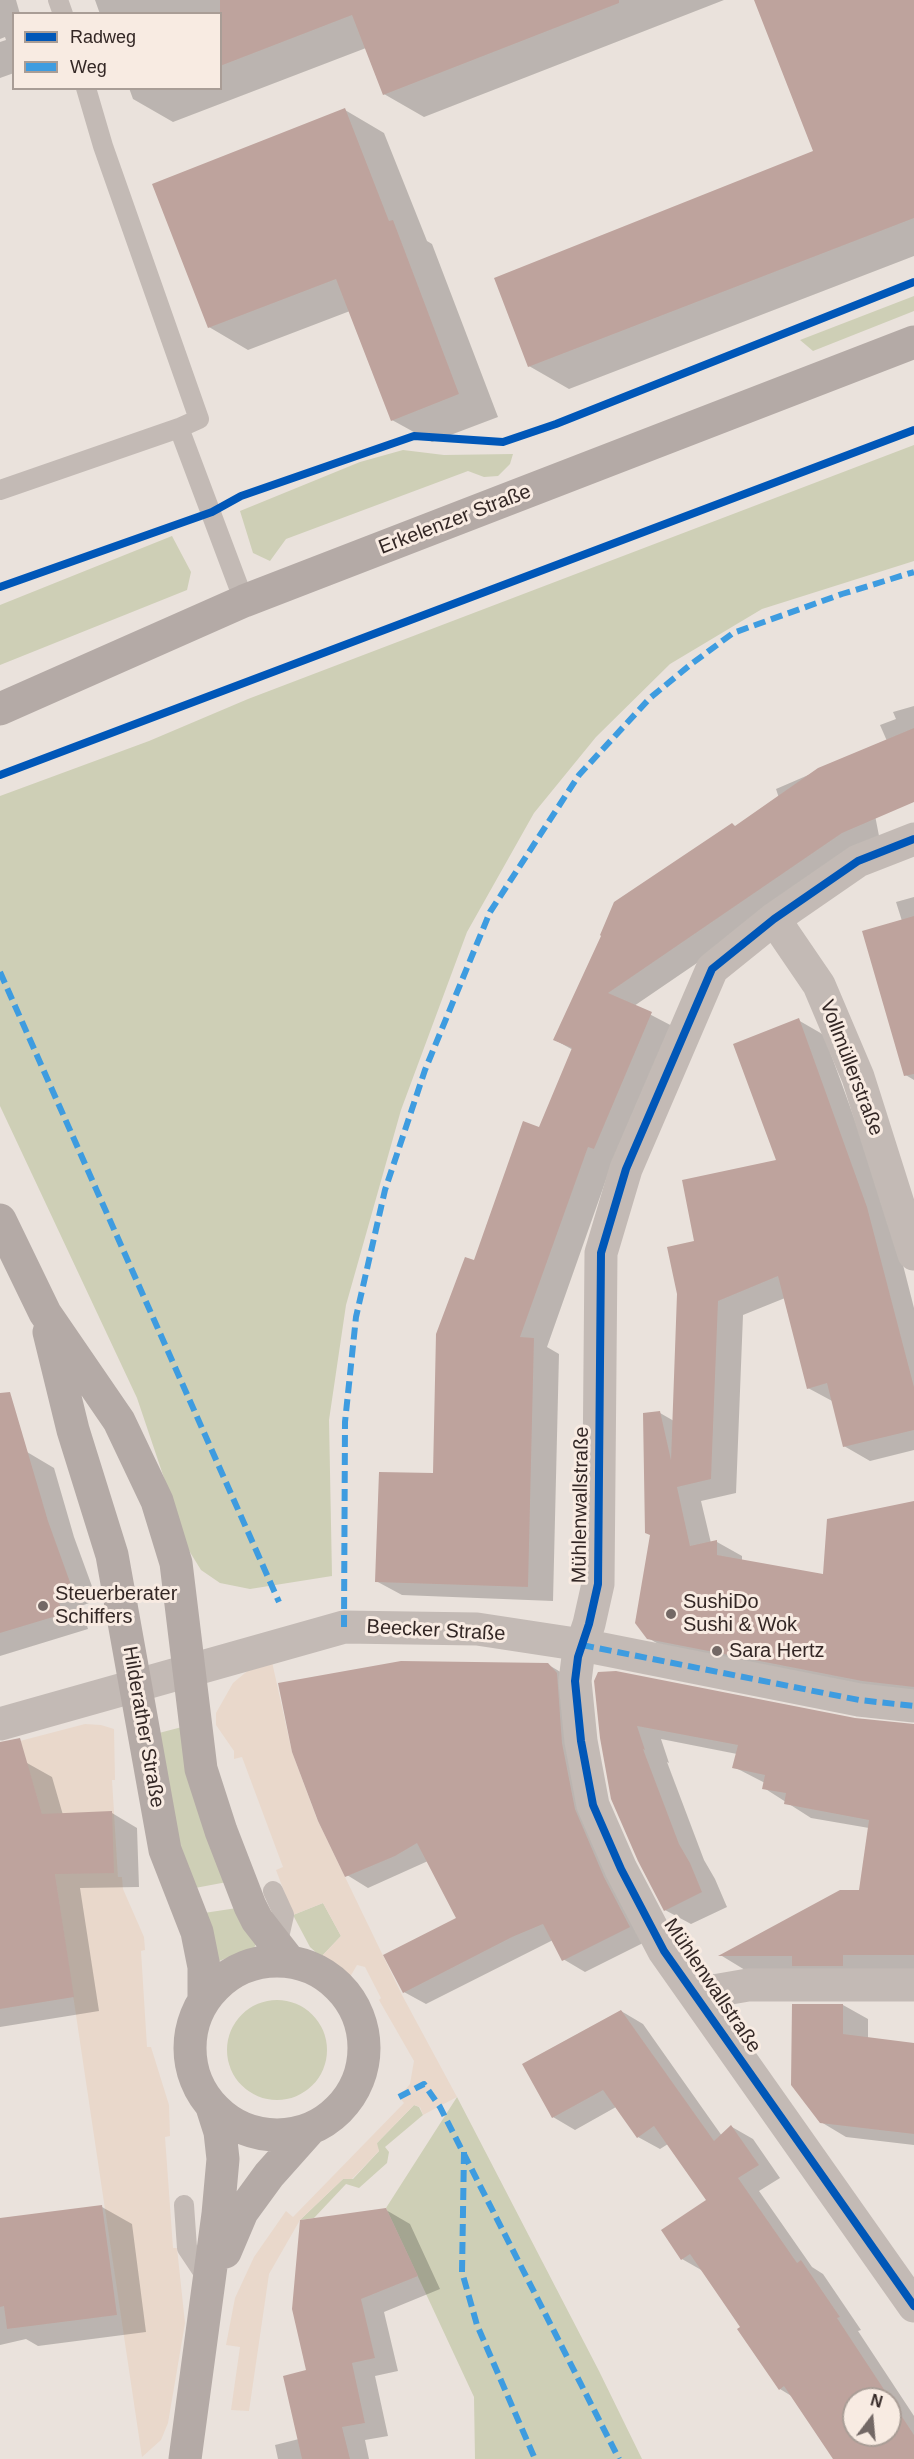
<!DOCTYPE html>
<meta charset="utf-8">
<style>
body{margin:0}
#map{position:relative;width:914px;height:2459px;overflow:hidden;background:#eae2dc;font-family:Helvetica,sans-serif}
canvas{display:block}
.legend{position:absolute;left:12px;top:12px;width:210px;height:78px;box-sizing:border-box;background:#f8ebe2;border:2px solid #a99d96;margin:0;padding:8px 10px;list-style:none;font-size:18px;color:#332725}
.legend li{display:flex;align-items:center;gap:12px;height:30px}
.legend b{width:30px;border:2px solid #a99d96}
.north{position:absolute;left:842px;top:2387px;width:60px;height:60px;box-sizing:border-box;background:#f8ebe2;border:2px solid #a99d96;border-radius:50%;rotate:16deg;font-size:16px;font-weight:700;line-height:24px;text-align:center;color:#332725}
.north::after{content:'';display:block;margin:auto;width:21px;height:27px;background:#736865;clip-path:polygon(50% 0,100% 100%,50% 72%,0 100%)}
</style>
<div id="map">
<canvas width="914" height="2459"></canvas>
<ul class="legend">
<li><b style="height:8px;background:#0057b8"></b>Radweg</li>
<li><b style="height:8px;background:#3e9ce0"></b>Weg</li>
</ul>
<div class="north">N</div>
</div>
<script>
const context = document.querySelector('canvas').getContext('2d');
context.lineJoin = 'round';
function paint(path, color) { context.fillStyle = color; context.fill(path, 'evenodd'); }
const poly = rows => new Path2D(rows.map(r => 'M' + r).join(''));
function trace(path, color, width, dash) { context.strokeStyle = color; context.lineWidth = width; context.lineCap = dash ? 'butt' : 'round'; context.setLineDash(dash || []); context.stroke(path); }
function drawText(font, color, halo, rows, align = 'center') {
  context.font = font + ' Helvetica,sans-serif'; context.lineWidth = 6; context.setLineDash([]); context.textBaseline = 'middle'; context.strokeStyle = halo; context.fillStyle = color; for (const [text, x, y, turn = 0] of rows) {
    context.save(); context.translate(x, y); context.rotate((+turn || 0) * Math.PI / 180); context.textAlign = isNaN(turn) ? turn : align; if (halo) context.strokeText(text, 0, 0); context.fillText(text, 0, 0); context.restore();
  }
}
const green = poly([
 [914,296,914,311,813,351,800,340],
 [914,445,914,561,762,609,670,664,596,737,534,813,467,932,401,1110,346,1305,329,1420,332,1576,250,1589,220,1583,201,1570,188,1549,137,1398,0,1106,0,796,149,741,248,699],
 [403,450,444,455,513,454,510,464,498,476,484,477,468,471,286,539,270,561,253,553,240,511,360,462],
 [172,536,191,572,187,590,0,665,0,605],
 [182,1727,227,1882,195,1888,177,1840,159,1733],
 [323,1903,341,1936,321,1957,310,1947,293,1915],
 [237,1908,256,1944,254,1948,219,1961,204,1913],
 '227 2050a50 50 0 1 1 100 0a50 50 0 1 1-100 0Z',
 [457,2097,599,2371,642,2459,475,2459,474,2397,386,2208],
 [414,2105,419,2107,423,2115,385,2147,389,2152,387,2163,359,2188,346,2184,314,2218,300,2220,344,2178,353,2179,379,2151,376,2144]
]);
const plaza = poly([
 [272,1662,292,1752,317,1819,402,1995,457,2097,423,2115,420,2107,414,2105,377,2143,379,2151,352,2179,343,2179,300,2220,269,2274,249,2411,231,2410,240,2347,226,2345,235,2298,254,2257,286,2211,293,2217,404,2103,399,2097,410,2084,414,2061,379,2000,381,1998,365,1967,357,1965,350,1977,321,1957,341,1936,323,1903,293,1915,276,1870,283,1867,242,1757,234,1759,234,1751,216,1725,216,1713,233,1683,251,1668],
 [85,1724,101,1725,114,1729,115,1780,112,1780,118,1877,122,1877,123,1889,144,1937,145,1950,141,1951,147,2047,151,2047,169,2105,170,2136,165,2137,173,2248,177,2248,185,2323,168,2423,161,2440,142,2457,50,1841,20,1741]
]);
const shadow = poly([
 [0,0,16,0,20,14,14,14,14,73,0,78,0,42,6,40,5,37,0,39],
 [95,0,724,0,424,117,384,94,366,48,173,122,133,99,129,88,220,88,220,14,100,14],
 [756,0,914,0,914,256,569,389,529,366,815,152],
 [345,110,384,133,427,241,432,244,498,417,432,442,392,420,350,311,248,350,209,327],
 [914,706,914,796,873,805,880,841,867,847,634,1006,676,1028,613,1160,547,1347,559,1354,553,1601,402,1595,376,1581,434,1475,474,1262,539,1129,573,1050,555,1040,737,827,779,798,776,789,887,741,880,725,896,719,893,712],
 [914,897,914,1080,904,1074,902,921,896,902],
 [798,1020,824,1035,892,1222,914,1308,914,1450,870,1461,844,1446,834,1402,808,1388,785,1298,743,1315,736,1493,701,1501,711,1543,717,1542,742,1556,742,1561,824,1576,914,1503,914,1698,674,1653,648,1638,651,1534,660,1413,674,1421,696,1242,778,1161],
 [27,1452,54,1468,74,1537,97,1600,81,1606,88,1629,0,1656,0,1461],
 [547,1664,569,1677,583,1756,651,1939,585,1972,563,1959,553,1940,426,2004,404,1992,458,1918,428,1861,368,1888,347,1875],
 [595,1682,855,1720,914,1726,914,1969,745,1970,722,1956,840,1891,860,1891,869,1828,811,1818,764,1788,765,1783,734,1767,737,1754,661,1739,669,1763,667,1762,704,1860,715,1879,727,1907,691,1924,665,1910],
 [27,1763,52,1777,63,1815,112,1813,137,1828,139,1887,80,1888,99,2011,0,2027,0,1770],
 [843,2005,868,2019,868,2039,914,2045,914,2145,846,2137,821,2122],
 [621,2011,643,2024,722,2136,732,2127,753,2139,780,2178,759,2191,812,2267,823,2274,861,2330,858,2331,914,2416,914,2459,835,2459,793,2397,780,2389,742,2327,703,2271,682,2259,708,2200,668,2144,660,2149,638,2137,616,2107,575,2130,553,2117],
 [854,2399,890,2399,890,2435,854,2435],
 [102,2207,132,2224,146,2332,38,2346,26,2339,0,2345,0,2219],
 [386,2210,410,2224,440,2289,384,2312,398,2371,375,2376,388,2436,365,2440,369,2459,278,2459,275,2445,299,2439,308,2371]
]);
const building = poly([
 [220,0,619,0,619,3,383,95,352,15,220,66],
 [754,0,914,0,914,218,528,367,494,278,813,151],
 [345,108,389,221,393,220,459,394,391,421,336,279,208,328,152,184],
 [914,728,914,802,842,833,608,993,652,1012,594,1149,588,1147,520,1337,534,1338,528,1587,375,1582,379,1472,433,1473,436,1334,465,1257,474,1260,523,1121,539,1127,572,1048,553,1040,601,936,600,935,614,902,732,823,735,826,818,768],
 [914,916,914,1074,904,1076,862,931],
 [799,1018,867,1207,914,1387,914,1430,843,1447,827,1383,807,1389,778,1276,718,1301,711,1479,677,1487,690,1546,717,1540,717,1555,823,1574,827,1519,914,1501,914,1687,862,1681,647,1639,635,1623,650,1535,645,1533,643,1413,660,1411,671,1460,677,1294,667,1247,694,1241,682,1180,776,1160,733,1044],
 [10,1392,48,1521,71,1585,55,1591,63,1614,0,1633,0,1393],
 [401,1661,548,1663,557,1673,562,1743,575,1809,604,1877,630,1927,562,1961,543,1924,512,1937,403,1993,383,1955,456,1918,417,1843,395,1856,345,1877,318,1821,292,1752,278,1683],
 [616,1671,855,1718,914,1724,914,1955,843,1955,843,1966,792,1966,792,1956,718,1956,840,1890,859,1890,869,1820,784,1804,786,1793,762,1789,765,1775,732,1768,738,1745,637,1726,645,1750,643,1749,679,1844,690,1863,702,1892,664,1911,638,1861,611,1799,600,1738,594,1681,598,1672],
 [20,1738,42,1814,112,1811,114,1873,55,1874,74,1997,0,2009,0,1742],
 [792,2004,843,2004,843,2034,914,2043,914,2134,820,2123,791,2085],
 [621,2010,714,2141,731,2125,759,2165,738,2178,797,2263,801,2260,840,2317,837,2318,914,2435,914,2459,833,2459,784,2386,779,2390,737,2329,740,2327,690,2254,681,2260,661,2230,706,2200,654,2126,637,2138,603,2090,552,2118,522,2064],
 [854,2399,890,2399,890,2435,854,2435],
 [102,2205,117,2315,7,2329,4,2306,0,2307,0,2218],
 [386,2208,418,2276,361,2299,375,2358,352,2363,365,2423,342,2427,350,2459,302,2459,283,2376,306,2370,292,2309,300,2220]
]);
const lane = poly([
 [58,0,63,14],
 [86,88,103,146,199,419,179,428,244,601],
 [0,490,179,428],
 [273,1891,284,1915,277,1946],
 [184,2205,187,2248,209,2281]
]);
const street = poly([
 [914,839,858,861,774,919,712,969,626,1169,601,1253,598,1584,589,1624,578,1657,575,1681,581,1741,593,1805,621,1869,664,1951,914,2306],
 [774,919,819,985,858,1077,914,1254],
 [0,1724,344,1627,477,1629,582,1645,859,1700,914,1706],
 [696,1994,748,1985,914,1985]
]);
const secondary = poly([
 [0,709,244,601,914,342],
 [0,1220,45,1313,119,1421,157,1501,176,1563,201,1769,221,1831,250,1906,257,1920,289,1961],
 [49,1332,73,1430,112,1555,165,1850,197,1932,204,1967,204,2000],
 '190 2048a87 87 0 1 1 174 0a87 87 0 1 1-174 0Z',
 [225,2252,242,2212,269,2175,310,2129],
 [185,2459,218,2214,223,2159,220,2132,212,2107]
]);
const quiet = poly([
 [0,972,279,1602],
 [344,1627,345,1422,356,1317,385,1190,425,1070,490,912,579,775,650,698,690,665,733,633,842,594,914,572],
 [582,1645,859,1700,914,1706],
 [399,2097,424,2084,440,2107,619,2459],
 [464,2152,462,2272,477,2325,535,2459]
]);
const cycleway = poly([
 [0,587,212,512,241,496,414,436,503,442,556,424,914,282],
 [0,775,914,430],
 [914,839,858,861,774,919,712,969,626,1169,601,1253,598,1584,589,1624,578,1657,575,1681,581,1741,593,1805,621,1869,664,1951,914,2306]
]);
const markers = [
 [43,1606,6,"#736865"],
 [671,1614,6,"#736865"],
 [717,1651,6,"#736865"]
];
const streetNames = [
 ["Erkelenzer Straße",455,520,-21],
 ["Vollmüllerstraße",851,1068,69],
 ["Mühlenwallstraße",581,1505,-89],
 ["Beecker Straße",436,1631,3],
 ["Hilderather Straße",143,1727,80],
 ["Mühlenwallstraße",712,1986,56]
];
const poiNames = [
 ["Steuerberater",55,1594],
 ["Schiffers",55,1617],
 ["SushiDo",683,1602],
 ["Sushi & Wok",683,1625],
 ["Sara Hertz",729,1651]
];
paint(green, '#cecfb6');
paint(plaza, '#e9d8cb');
paint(shadow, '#0003');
paint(building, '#bea39d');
trace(lane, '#c3bab5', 20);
trace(street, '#c3bab5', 33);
trace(secondary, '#b4aaa6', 33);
trace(quiet, '#3e9ce0', 6, [12, 6]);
trace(cycleway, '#0057b8', 8);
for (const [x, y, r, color] of markers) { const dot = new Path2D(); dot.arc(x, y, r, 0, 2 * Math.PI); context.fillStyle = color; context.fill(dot); trace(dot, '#f8ebe2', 2); }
drawText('20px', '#332725', '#f8ebe2', streetNames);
drawText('20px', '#332725', '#f8ebe2', poiNames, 'left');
</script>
